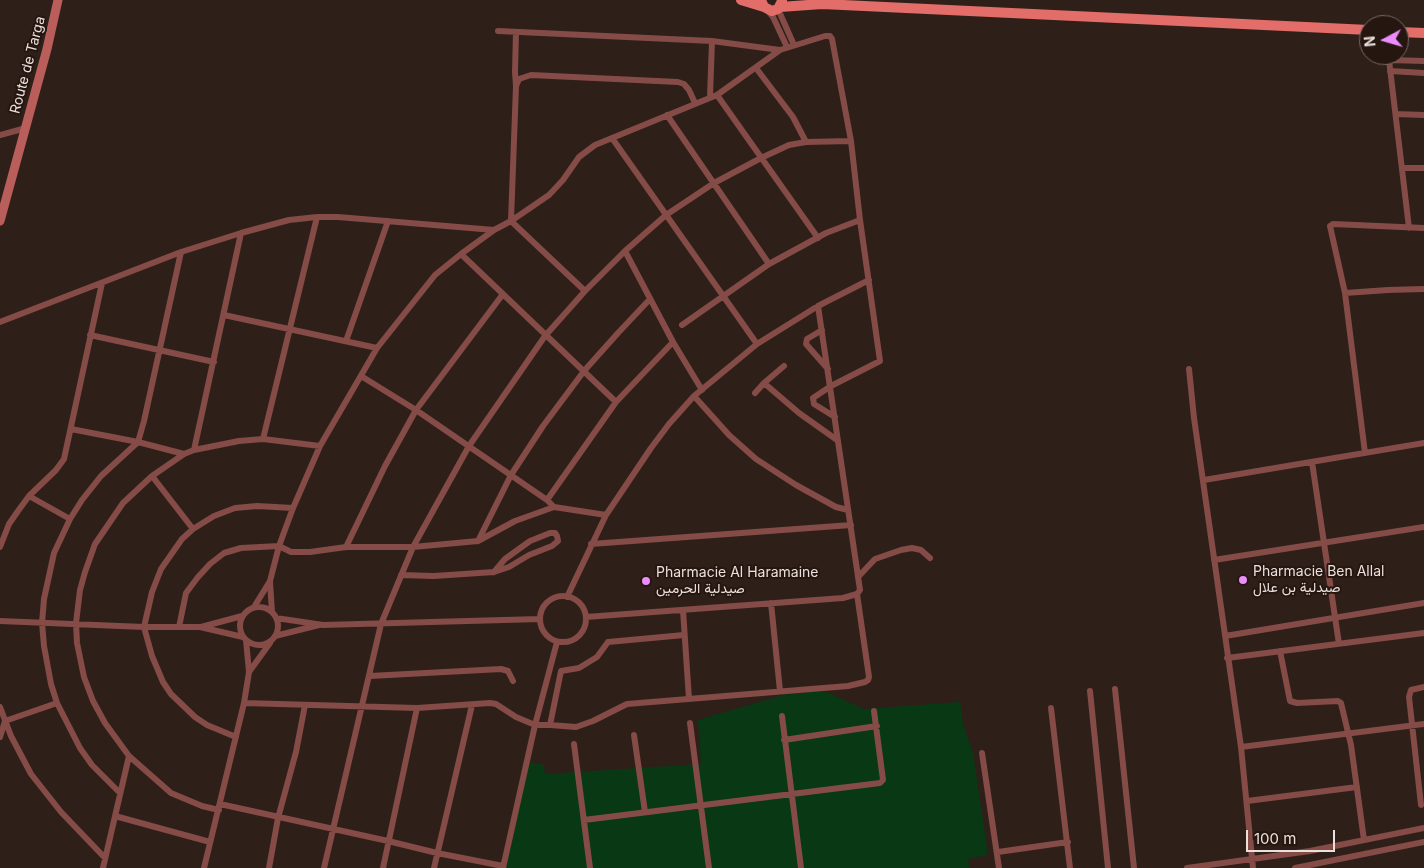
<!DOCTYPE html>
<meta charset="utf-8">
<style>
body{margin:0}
#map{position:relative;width:1424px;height:868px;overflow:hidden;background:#2f1f19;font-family:Inter,sans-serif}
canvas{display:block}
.north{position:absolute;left:1359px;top:15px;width:50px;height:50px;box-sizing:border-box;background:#251610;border:1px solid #746762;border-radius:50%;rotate:264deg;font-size:14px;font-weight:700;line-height:20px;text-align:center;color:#ebe0dc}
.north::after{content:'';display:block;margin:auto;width:18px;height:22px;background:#eb8dfc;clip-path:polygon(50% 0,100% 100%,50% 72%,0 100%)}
.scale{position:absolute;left:1246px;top:830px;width:89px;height:22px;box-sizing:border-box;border:2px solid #ebe0dc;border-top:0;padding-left:6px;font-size:15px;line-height:18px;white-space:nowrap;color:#ebe0dc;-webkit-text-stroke:4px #251610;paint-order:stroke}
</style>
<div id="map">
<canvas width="1424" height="868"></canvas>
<div class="north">N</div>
<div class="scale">100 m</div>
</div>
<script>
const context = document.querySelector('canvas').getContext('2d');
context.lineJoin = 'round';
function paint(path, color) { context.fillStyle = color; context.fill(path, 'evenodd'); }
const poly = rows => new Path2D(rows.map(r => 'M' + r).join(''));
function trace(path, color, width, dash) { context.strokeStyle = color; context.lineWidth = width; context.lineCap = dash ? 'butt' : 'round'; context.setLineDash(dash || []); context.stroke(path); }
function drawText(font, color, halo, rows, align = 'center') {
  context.font = font + ' Inter,Vazirmatn,sans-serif'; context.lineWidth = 4; context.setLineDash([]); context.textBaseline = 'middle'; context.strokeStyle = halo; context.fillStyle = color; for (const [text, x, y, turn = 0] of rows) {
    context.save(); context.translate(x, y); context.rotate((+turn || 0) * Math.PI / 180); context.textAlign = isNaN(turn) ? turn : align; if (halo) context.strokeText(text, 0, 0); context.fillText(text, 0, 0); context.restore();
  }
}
const green = poly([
 [808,690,826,692,864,709,960,702,963,724,973,753,988,855,968,859,969,868,505,868,529,762,544,765,545,774,701,764,698,720,780,696]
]);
const street = poly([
 [778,9,794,45],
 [768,11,773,17,787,47],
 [498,31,712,41,780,50],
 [756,68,793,117,806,142],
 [1390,71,1424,73],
 [516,86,515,72,516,32],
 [717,95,818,238],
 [710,97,712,41],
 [1396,114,1424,115],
 [667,115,769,264],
 [0,135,26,128],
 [612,138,757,344],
 [1402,168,1424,168],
 [1409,228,1389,60,1424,61],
 [625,251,673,342,702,390],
 [461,254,616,402],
 [585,291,511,221,516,86,519,79,531,75,678,82,684,84,689,90,695,103],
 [1345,293,1388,290,1424,289],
 [224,315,377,348],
 [0,322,181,252,241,233,289,220,317,217,338,217,494,230],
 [682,325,769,264,826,233,860,220],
 [822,330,807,339,806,344,828,369],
 [90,335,214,362],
 [346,341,388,221],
 [1189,369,1194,418,1241,747,1253,868],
 [361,376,416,410,547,500,554,507],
 [764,383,799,413,837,440],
 [755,393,764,383,784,366],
 [694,396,729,435,756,459,796,485,836,507,848,510],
 [71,429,138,442,184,454],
 [263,439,317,217],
 [194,450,241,233],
 [1365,453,1345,293,1330,226,1333,224,1424,228],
 [1312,462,1339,644],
 [152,476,193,529],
 [1204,480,1424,443],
 [29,496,70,519],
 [547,500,616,402,673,342],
 [478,541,511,475,543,426,584,371,618,333,650,299],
 [591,544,851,525],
 [0,547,9,524,18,511,29,496,56,470,64,459,102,283],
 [346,547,385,466,416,410,503,294],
 [1214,560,1424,527],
 [401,575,434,576,494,572,509,567,529,555,552,546,558,541,557,536,555,533,550,533,530,541,505,559,494,572],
 [858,577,875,559,901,550,912,548,921,550,930,558],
 [270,582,272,612],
 '540 619a23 23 0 1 1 46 0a23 23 0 1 1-46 0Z',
 [567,597,606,515,651,448,669,424,694,396,757,344,818,306,869,280],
 [771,603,780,691],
 '240 626a19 19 0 1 1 38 0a19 19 0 1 1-38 0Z',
 [254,607,270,581,279,546,293,508,320,446,377,348,435,275,461,254,494,230,511,221,549,195,563,180,579,157,595,145,717,95,780,50,825,36,830,36,832,39,851,141,860,220,880,361,831,386,813,398,814,404,835,417],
 [683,610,689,699],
 [586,617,843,598,857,594,860,590,818,306],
 [276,618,323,625,540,619],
 [0,621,144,627,200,627,243,637],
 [179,627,186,593,198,577,210,564,224,553,241,548,279,546,291,552,310,552,346,547,413,547,478,541,515,521,554,507,606,515],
 [201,627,242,616],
 [684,635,608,642,597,657,579,668,561,671,550,725,576,727,593,721,627,704,848,686,865,682,868,680,869,677,857,594],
 [275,636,319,625],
 [1225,636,1424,603],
 [1280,651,1290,701,1297,703,1338,701,1341,703,1351,745,1364,840],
 [1227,658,1424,633],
 [249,672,270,643],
 [370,676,501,669,508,671,513,681],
 [1115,689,1134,868],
 [1090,691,1108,868],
 [244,703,417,708,490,703,496,704,516,717,535,725,550,725],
 [0,707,11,736,31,774,61,812,105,858],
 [1051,708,1070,868],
 [782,716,801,868],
 [690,723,709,868],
 [634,735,645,812],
 [0,737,5,721,57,703],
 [236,737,207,725,195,717,171,694,163,682,152,656,144,627,152,592,161,569,182,539,193,529,214,516,235,508,257,506,293,508],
 [784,740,877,726],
 [574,744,590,868],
 [1241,747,1424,724],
 [982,753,999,868],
 [120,793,92,765,80,748,57,703,51,684,44,646,42,623,44,599,54,553,70,519,82,500,101,476,138,442,144,421,181,252],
 [1247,801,1357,787],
 [220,804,388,841,437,853,503,866],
 [1421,805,1409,697,1411,690,1424,687],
 [219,810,202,806,171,793,129,756,105,723,93,701,84,677,77,643,76,623,80,590,85,572,95,544,123,503,152,476,184,454,194,450,239,441,263,439,320,446],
 [115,816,210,842],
 [584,820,880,783,883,780,874,711],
 [998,852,1068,842],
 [103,868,129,756],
 [204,868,244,703,249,672,246,640],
 [269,868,278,818,296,752,305,705],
 [324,868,381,624,413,547,469,446,545,336,585,291,625,251,666,215,714,183,761,158,789,145,806,142,851,141],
 [383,868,417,708],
 [434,868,472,705],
 [503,868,535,725,557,642],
 [1187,868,1310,851,1424,828],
 [1295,868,1424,842]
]);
const secondary = poly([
 [0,221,47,49,58,0]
]);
const primary = poly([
 [741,0,764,7],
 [761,0,764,7,772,11,778,9,782,1],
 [780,7,822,4,1369,30],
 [1399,32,1424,33]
]);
const markers = [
 [1243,580,5,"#eb8dfc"],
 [646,581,5,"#eb8dfc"]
];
const streetNames = [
 ["Route de Targa",28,65,-75]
];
const poiNames = [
 ["Pharmacie Ben Allal",1253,572],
 ["صيدلية بن علال",1253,588],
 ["Pharmacie Al Haramaine",656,573],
 ["صيدلية الحرمين",656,589]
];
paint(green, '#083914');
trace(street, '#844b47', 6);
trace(secondary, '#b95e5a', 9);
trace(primary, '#e36d69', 10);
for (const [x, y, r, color] of markers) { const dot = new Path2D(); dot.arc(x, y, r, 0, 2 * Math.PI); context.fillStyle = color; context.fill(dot); trace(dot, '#251610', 2); }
drawText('14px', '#ebe0dc', '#251610', streetNames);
drawText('14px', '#ebe0dc', '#251610', poiNames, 'left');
</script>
